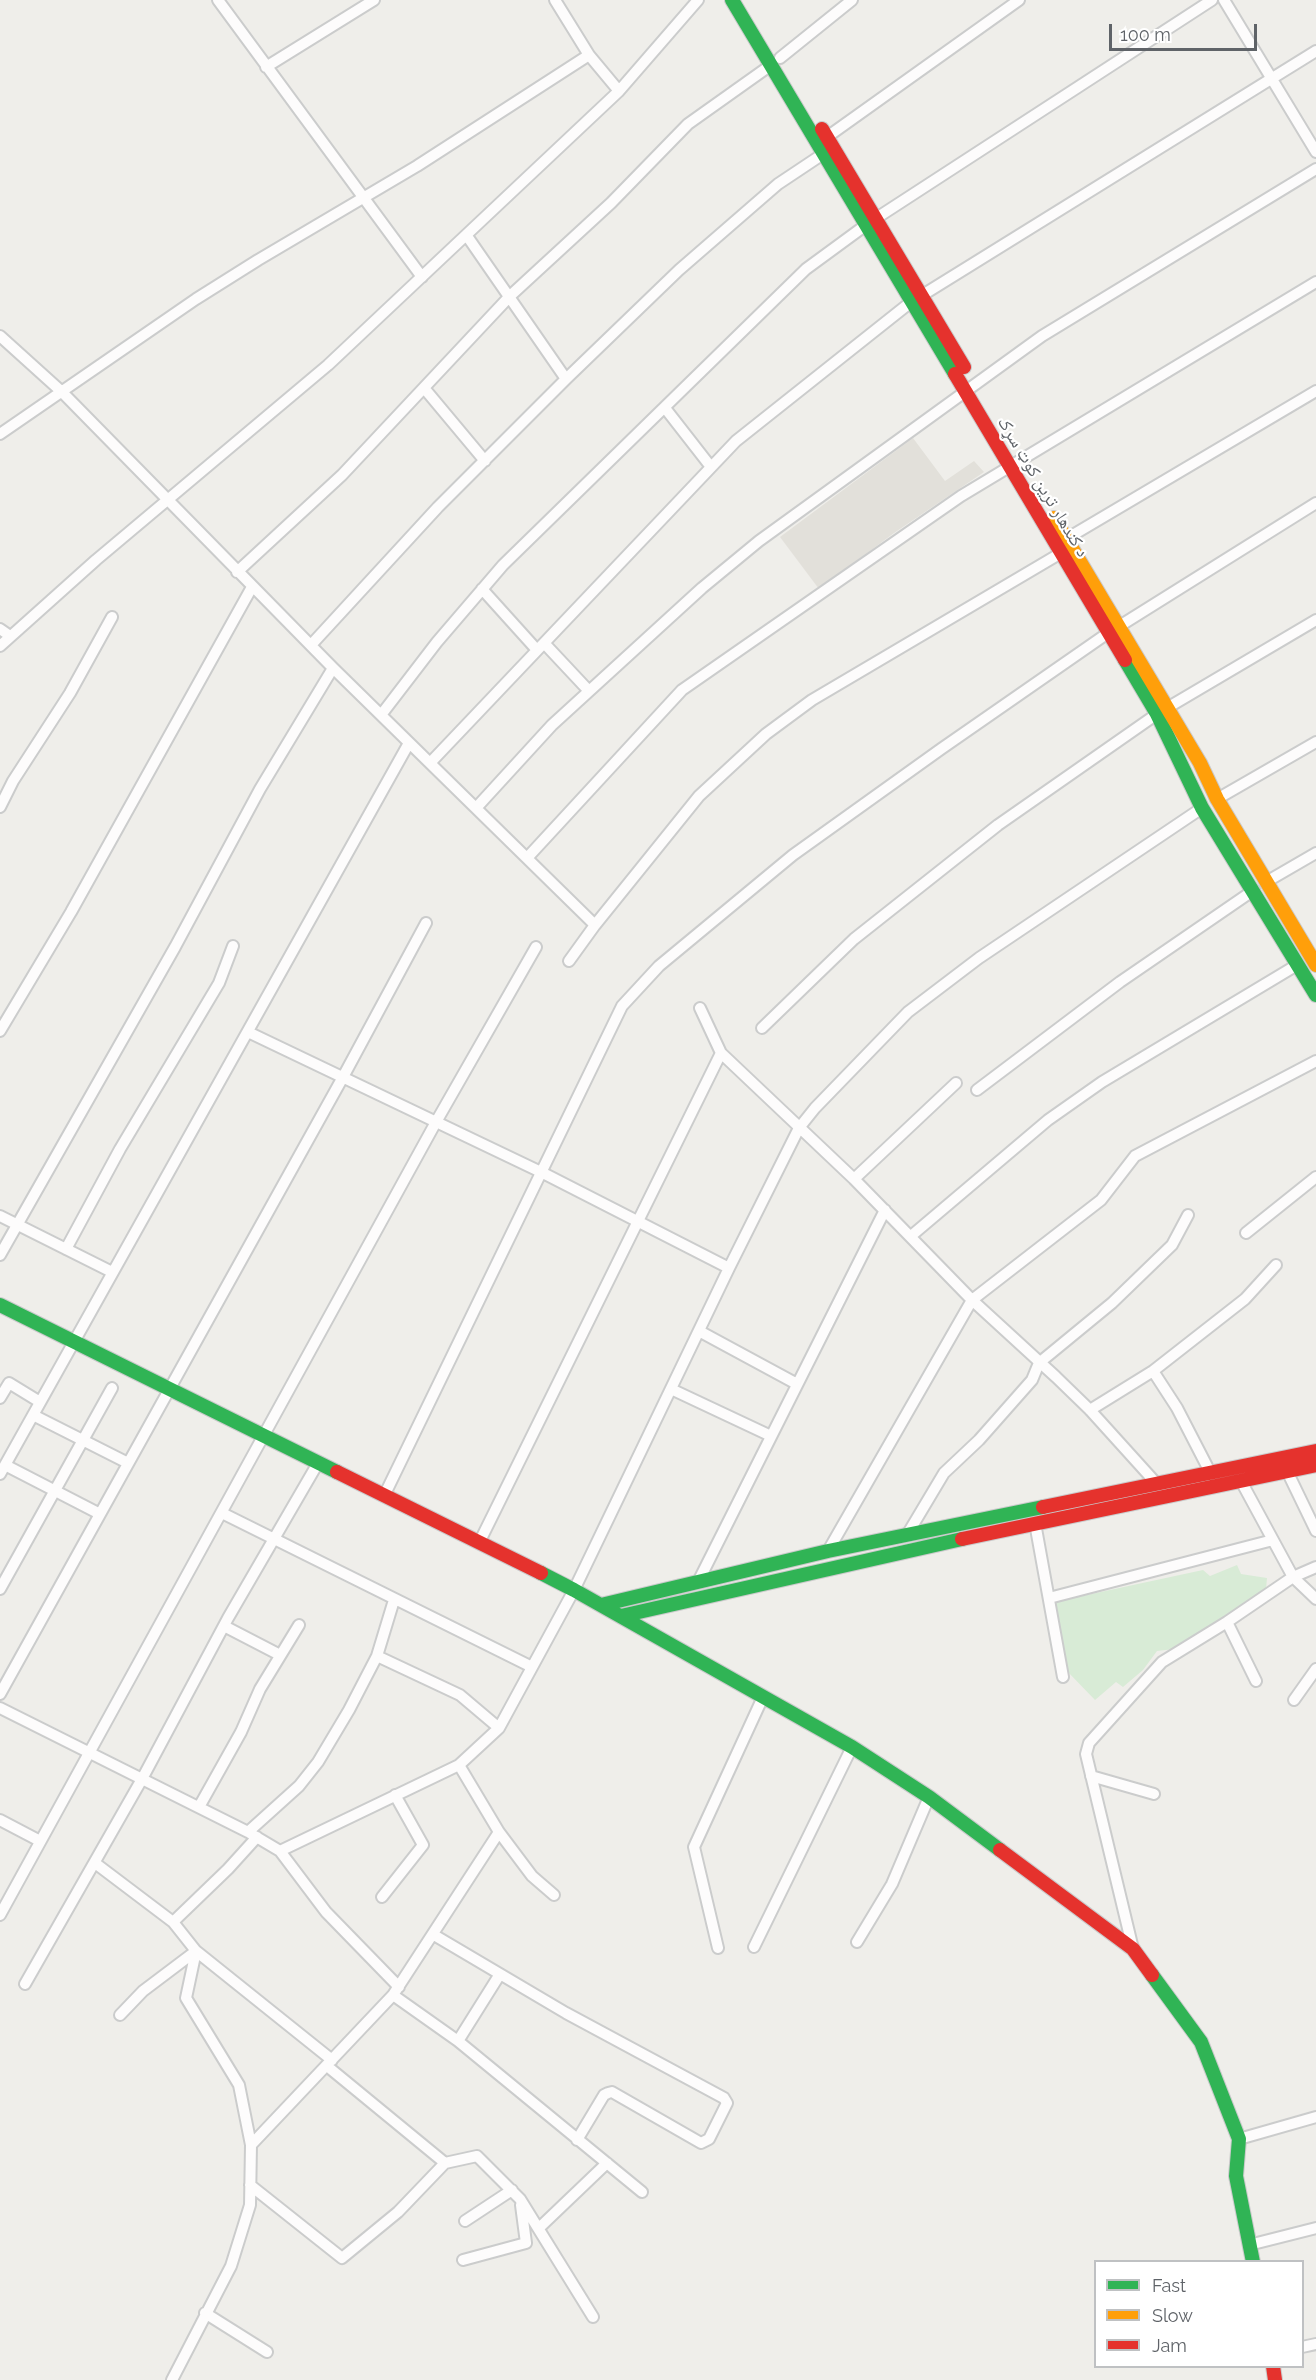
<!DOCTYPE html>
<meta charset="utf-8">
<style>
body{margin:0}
#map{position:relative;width:1316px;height:2380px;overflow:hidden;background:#efeeea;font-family:Raleway,sans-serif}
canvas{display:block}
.legend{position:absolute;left:1094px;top:2260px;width:210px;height:108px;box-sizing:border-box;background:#fff;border:2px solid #bfc1c3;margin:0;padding:8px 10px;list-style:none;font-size:18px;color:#5f6368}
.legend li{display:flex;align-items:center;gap:12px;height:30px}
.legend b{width:30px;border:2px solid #bfc1c3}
.scale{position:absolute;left:1109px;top:24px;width:148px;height:27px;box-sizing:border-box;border:3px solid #5f6368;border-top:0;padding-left:8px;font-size:18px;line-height:21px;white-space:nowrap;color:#5f6368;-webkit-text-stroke:4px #fff;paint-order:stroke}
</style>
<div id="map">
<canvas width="1316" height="2380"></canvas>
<ul class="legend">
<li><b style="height:8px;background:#30b455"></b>Fast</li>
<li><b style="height:8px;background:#ff9f0a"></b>Slow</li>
<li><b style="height:8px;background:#e5322d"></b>Jam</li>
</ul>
<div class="scale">100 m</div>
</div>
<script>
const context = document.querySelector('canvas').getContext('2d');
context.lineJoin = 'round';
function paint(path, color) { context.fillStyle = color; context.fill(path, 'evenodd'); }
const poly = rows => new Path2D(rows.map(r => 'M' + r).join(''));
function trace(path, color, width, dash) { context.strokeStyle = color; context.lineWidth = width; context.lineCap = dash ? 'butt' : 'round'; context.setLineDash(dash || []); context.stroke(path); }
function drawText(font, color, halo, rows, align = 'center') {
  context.font = font + ' Raleway,"Noto Naskh Arabic",sans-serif'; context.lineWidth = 4.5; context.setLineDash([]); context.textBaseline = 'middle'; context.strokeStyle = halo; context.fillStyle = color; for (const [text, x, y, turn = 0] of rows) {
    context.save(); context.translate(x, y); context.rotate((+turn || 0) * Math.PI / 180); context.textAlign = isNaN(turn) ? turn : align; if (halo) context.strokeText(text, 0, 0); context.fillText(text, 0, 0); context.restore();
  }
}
const education = poly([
 [913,438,945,481,974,461,984,472,894,533,819,589,780,537]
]);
const green = poly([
 [1237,1565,1241,1574,1267,1578,1266,1589,1174,1649,1157,1651,1143,1670,1123,1687,1116,1682,1095,1700,1066,1670,1054,1602,1203,1570,1210,1576]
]);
const street = poly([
 [218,0,422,277],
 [555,0,589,55,619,91],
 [1224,0,1316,152],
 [780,58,852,0],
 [266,67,374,0],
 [827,137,1019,0],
 [875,219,1212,0],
 [467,236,566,379],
 [921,296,1316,51],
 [0,336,62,392,333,668,595,925],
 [424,388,485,461],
 [665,408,711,467],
 [0,434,196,299,258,260,417,166,589,55],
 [1066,539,1316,391],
 [237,572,342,475,510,296,611,203,688,124,771,65],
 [482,589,537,650],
 [1118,627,1316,503],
 [0,629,10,636],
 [544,643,589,691],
 [311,645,438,507,566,379,679,270,778,184,823,154],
 [0,646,96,560,328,365,619,91,698,0],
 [1167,708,1316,620],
 [381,715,437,642,503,565,806,269,866,225],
 [430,763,736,441,911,302],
 [1217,799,1316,742],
 [0,807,13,781,70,693,112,617],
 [476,808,552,725,702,588,759,541,1042,336,1316,169],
 [527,858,682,690,961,496,1316,282],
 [1266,882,1316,853],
 [569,961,595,925,699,796,766,734,812,700,1061,553],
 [700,1008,721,1053,854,1179,972,1300,1056,1377,1090,1410,1156,1483],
 [762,1028,854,939,998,825,1157,714],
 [0,1031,71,912,252,587],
 [248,1032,543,1173,729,1268],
 [977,1090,1120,982,1254,890],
 [854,1179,956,1083],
 [0,1216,112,1272],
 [1246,1233,1316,1177],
 [911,1236,1048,1120,1102,1082,1297,965],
 [66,1249,120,1149,219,983,233,946],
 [0,1255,175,947,260,789,333,668],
 [699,1331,797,1384],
 [1153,1371,1177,1408,1210,1472],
 [671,1389,771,1436],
 [0,1398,9,1383,40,1402],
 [1090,1410,1153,1371,1245,1299,1276,1265],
 [33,1415,128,1463],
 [5,1465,100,1514],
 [1287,1471,1316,1531],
 [0,1474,409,743],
 [1241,1481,1293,1577,1316,1599],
 [384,1496,622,1006,659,966,793,855,941,749,1108,633],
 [222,1513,532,1667],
 [1035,1523,1063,1677],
 [907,1535,944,1473,979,1440,1032,1380,1039,1363,1112,1303,1172,1245,1188,1215],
 [479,1543,721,1053],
 [828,1551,972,1300,1101,1200,1135,1156,1316,1061],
 [698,1582,885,1210],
 [0,1589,112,1388],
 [1049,1598,1273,1540],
 [1227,1622,1256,1681],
 [224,1626,280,1655],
 [377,1656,460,1695,499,1728],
 [0,1694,343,1077,426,923],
 [1294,1700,1316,1669],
 [0,1708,248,1832,280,1851,326,1912,399,1987],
 [459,1765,499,1832,532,1876,554,1895],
 [1091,1776,1154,1794],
 [199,1807,241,1732,260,1689,299,1625],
 [0,1820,40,1841],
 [248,1832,299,1786,318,1762,349,1710,377,1656,394,1600],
 [280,1851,459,1765,499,1728,574,1590,729,1268,799,1128,815,1108,908,1012,979,958,1202,808],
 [95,1863,173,1922,196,1951,186,1998,239,2085,251,2145,250,2205,231,2266,172,2380],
 [382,1897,423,1845,395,1795],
 [0,1915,436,1122,536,947],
 [173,1922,228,1869,257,1837],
 [434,1935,566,2013,724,2098,727,2103,709,2139,701,2143,612,2092,608,2093,604,2095,577,2140],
 [857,1942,892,1884,929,1797],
 [754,1947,852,1747],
 [718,1948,694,1847,763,1697],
 [1133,1949,1086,1754,1089,1743,1162,1662,1227,1622,1293,1577,1316,1567],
 [25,1984,142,1779,228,1618,318,1463],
 [393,1995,458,2041,642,2192],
 [120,2015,143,1991,196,1951,332,2060],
 [458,2041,500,1974],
 [327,2066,445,2163,477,2156,520,2199,593,2317],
 [1239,2139,1316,2117],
 [251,2145,393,1995,499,1832],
 [250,2185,342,2258,398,2212,445,2163],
 [465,2221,512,2190],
 [539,2228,607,2163],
 [1249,2245,1316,2228],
 [463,2260,526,2243,521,2205],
 [205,2313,267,2352],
 [1302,2347,1316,2344]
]);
const fast = poly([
 [732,0,955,374],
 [1125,660,1157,714,1202,808,1316,995],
 [0,1305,337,1472],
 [541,1573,574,1590,852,1747,929,1797,1000,1850],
 [601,1605,828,1551,1043,1507],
 [621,1616,962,1539],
 [1152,1975,1201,2042,1239,2139,1236,2176,1253,2262]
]);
const slow = poly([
 [1054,518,1200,763,1217,799,1316,965]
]);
const jam = poly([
 [822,129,964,367],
 [955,374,1125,660],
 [337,1472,541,1573],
 [1043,1507,1316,1451],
 [962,1539,1316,1465],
 [1000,1850,1133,1949,1152,1975],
 [1273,2366,1275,2380]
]);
const streetNames = [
 ["د کندهار ترين کوټ سړک",1043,487,59]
];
paint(education, '#e2e0da');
paint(green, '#d8ebd6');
trace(street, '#cbcccc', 14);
trace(fast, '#cacacb', 16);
trace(slow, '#cacacb', 16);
trace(jam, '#cacacb', 16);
trace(street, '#fdfcfc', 10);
trace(fast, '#30b455', 14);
trace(slow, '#ff9f0a', 14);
trace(jam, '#e5322d', 14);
drawText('18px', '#5f6368', '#fff', streetNames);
</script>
